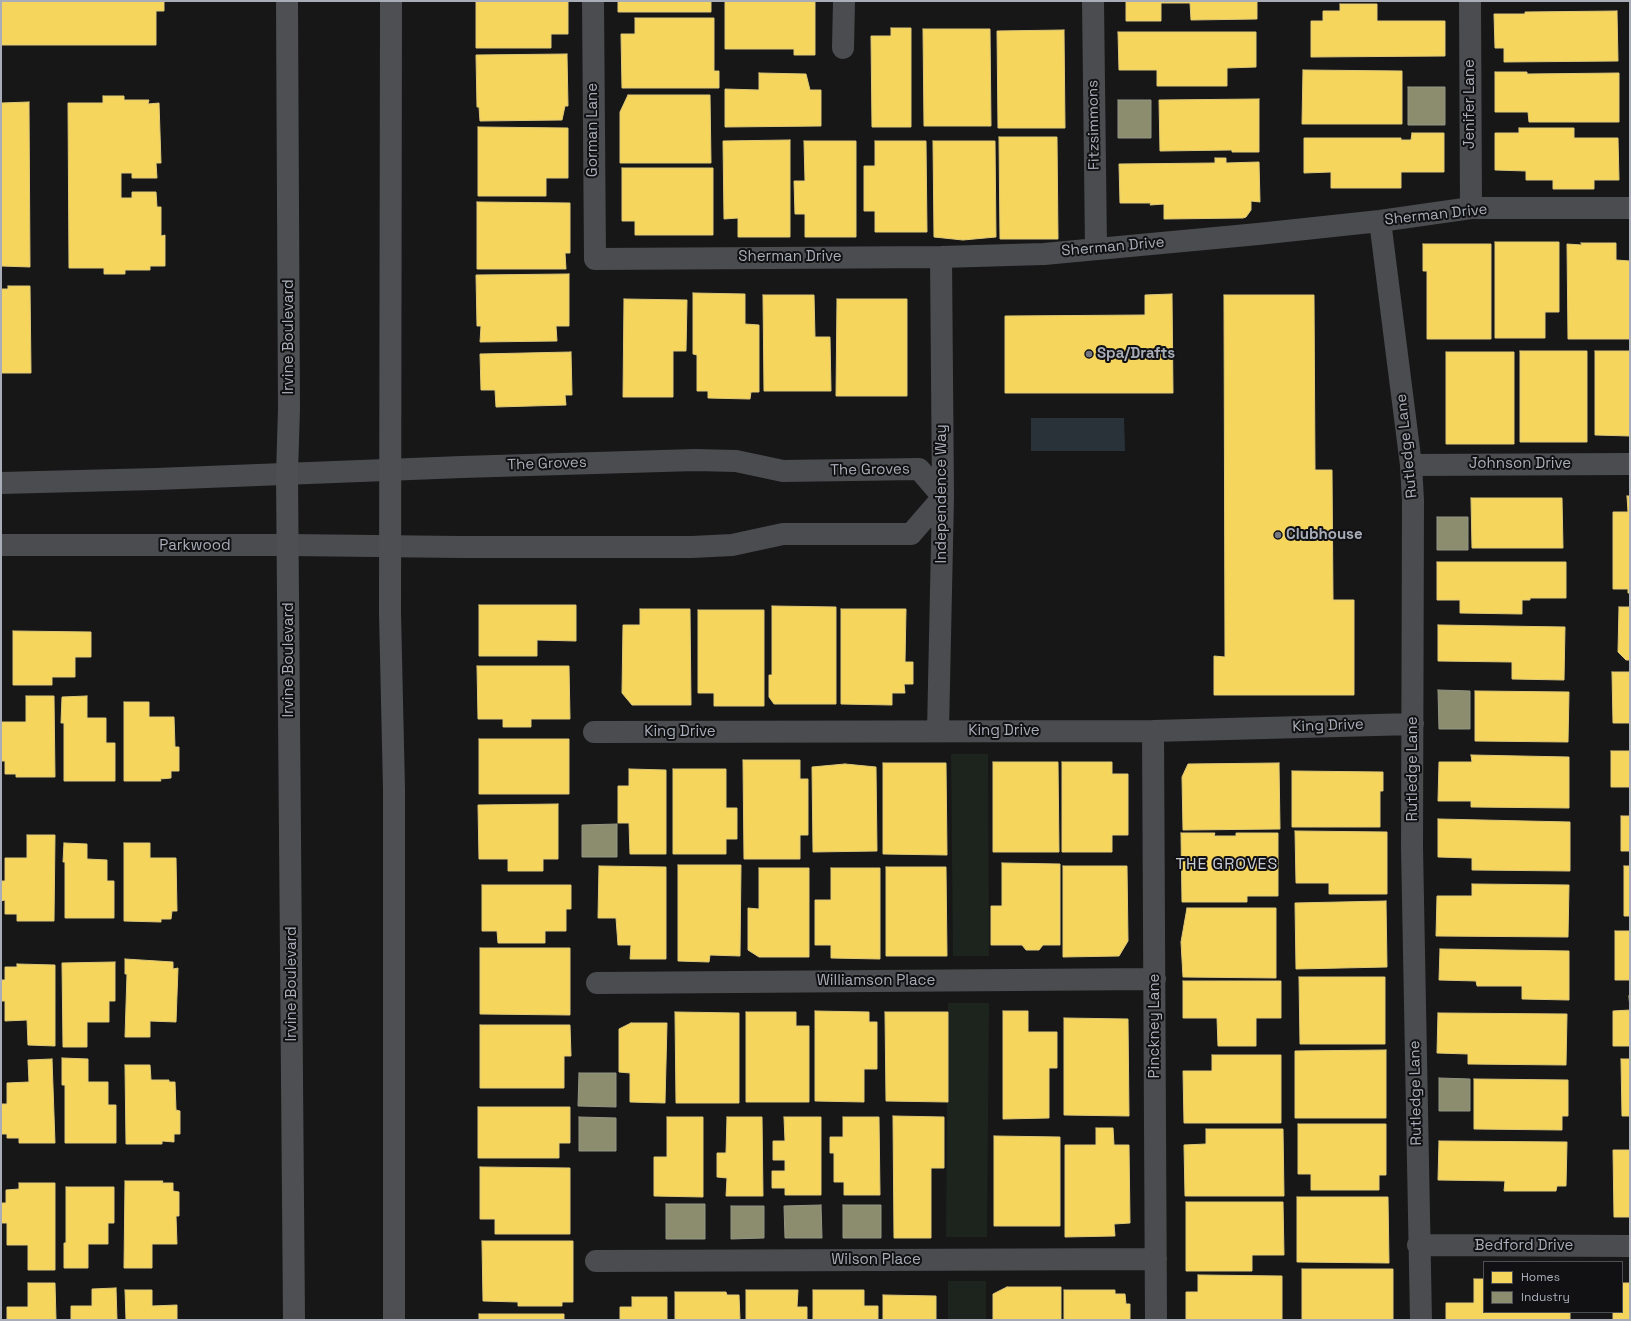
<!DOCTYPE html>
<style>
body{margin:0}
#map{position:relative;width:1631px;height:1321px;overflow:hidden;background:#171717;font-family:"Space Grotesk",sans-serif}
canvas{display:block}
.frame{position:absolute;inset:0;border:2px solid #a8adb8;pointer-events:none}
.legend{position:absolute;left:1483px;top:1261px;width:140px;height:52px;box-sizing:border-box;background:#111113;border:1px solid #4d4f55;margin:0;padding:5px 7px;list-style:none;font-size:12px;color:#a8adb8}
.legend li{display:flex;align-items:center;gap:8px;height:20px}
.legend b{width:20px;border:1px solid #4d4f55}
</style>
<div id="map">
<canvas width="1631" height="1321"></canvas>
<div class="frame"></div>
<ul class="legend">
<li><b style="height:11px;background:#f6d55c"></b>Homes</li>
<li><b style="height:11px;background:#8c8c6e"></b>Industry</li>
</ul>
</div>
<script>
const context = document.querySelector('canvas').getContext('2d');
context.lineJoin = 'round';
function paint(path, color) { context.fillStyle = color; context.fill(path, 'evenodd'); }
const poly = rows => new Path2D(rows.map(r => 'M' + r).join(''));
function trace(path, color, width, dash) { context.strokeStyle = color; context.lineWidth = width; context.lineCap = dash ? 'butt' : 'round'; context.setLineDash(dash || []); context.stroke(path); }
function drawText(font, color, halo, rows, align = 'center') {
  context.font = font + ' "Space Grotesk",sans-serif'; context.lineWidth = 4; context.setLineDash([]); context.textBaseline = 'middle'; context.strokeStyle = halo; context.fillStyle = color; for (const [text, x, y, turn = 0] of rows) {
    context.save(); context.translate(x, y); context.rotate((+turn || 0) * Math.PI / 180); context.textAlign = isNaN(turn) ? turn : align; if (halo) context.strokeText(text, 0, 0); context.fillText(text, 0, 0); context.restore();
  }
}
const green = poly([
 [951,754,988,754,989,956,953,956],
 [948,1003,989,1003,987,1237,946,1237],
 [948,1281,986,1281,986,1320,948,1320]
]);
const water = poly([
 [1031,418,1124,418,1125,451,1031,451]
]);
const homes = poly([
 [1,1,164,1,164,11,156,11,156,45,1,45,1,1],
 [476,1,568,1,568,34,551,34,551,48,476,48,476,1],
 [618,1,711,1,711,12,618,12,618,1],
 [725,1,815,1,815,55,794,55,794,49,725,49,725,1],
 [1126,1,1257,1,1257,19,1191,20,1190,3,1161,3,1161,21,1126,21,1126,1],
 [1340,4,1377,4,1377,21,1445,21,1445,56,1311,57,1311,21,1323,21,1323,11,1340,11,1340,4],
 [1617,11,1618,61,1504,62,1504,48,1495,48,1494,14,1525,14,1525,12,1617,11],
 [635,18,714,18,714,71,719,71,719,88,622,88,621,34,635,34,635,18],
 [891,28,911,28,911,127,872,127,871,36,891,36,891,28],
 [923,29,990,29,991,126,924,126,923,29],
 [1064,30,1065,128,998,128,997,31,1064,30],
 [1118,32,1256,32,1256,67,1227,68,1227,86,1157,86,1157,70,1119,70,1118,32],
 [567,54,568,106,565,106,562,120,480,121,479,107,477,107,476,55,567,54],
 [1303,70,1402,71,1402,124,1302,124,1303,70],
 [1495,72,1527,72,1527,74,1619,73,1619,122,1529,122,1528,112,1495,112,1495,72],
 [759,73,806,74,810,90,821,90,821,126,725,127,725,89,759,90,759,73],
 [628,95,710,95,711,163,620,163,620,112,628,95],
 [103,96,124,96,124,100,149,100,148,104,159,103,161,163,156,163,157,178,132,178,132,173,121,173,121,198,132,198,132,192,156,192,157,207,161,207,161,236,165,235,165,266,150,266,150,270,125,270,125,274,104,274,104,268,69,268,68,103,103,103,103,96],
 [1259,99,1259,152,1232,152,1232,150,1160,151,1159,100,1259,99],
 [29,102,30,267,1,266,1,103,29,102],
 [478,127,568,128,568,178,546,178,546,196,478,196,478,127],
 [1519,128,1574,128,1574,138,1618,138,1619,180,1594,180,1594,189,1553,189,1553,180,1526,180,1526,171,1495,170,1495,133,1519,133,1519,128],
 [1412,133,1444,133,1444,172,1401,172,1401,188,1331,188,1331,172,1304,173,1304,138,1401,138,1401,140,1411,140,1412,133],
 [999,137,1057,137,1058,239,1000,239,999,137],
 [790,140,790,237,738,237,738,218,724,219,723,141,790,140],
 [804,141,856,141,856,237,805,237,805,214,795,214,794,181,805,181,804,141],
 [875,141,926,141,927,232,875,232,875,211,864,211,864,166,875,166,875,141],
 [933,141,995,141,996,237,963,240,934,237,933,141],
 [1215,158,1226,158,1226,163,1259,162,1260,202,1251,201,1251,210,1246,217,1243,218,1164,219,1164,204,1150,205,1151,203,1120,203,1119,164,1215,163,1215,158],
 [622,168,713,168,713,235,635,235,635,221,622,221,622,168],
 [477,202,570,203,570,253,565,253,566,269,477,269,477,202],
 [1495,242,1559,242,1559,312,1545,312,1545,338,1495,338,1495,242],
 [1581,243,1616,243,1616,260,1630,261,1630,339,1568,339,1567,244,1582,245,1581,243],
 [1423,244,1491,244,1491,339,1427,339,1427,271,1423,271,1423,244],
 [569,274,569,326,556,326,557,341,480,342,481,326,477,326,476,275,569,274],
 [8,286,30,286,31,373,1,373,1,289,8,289,8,286],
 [693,293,745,294,745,324,759,325,759,392,751,392,750,399,708,398,708,391,697,391,697,355,693,354,693,293],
 [1172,294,1173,393,1005,393,1005,316,1145,315,1145,295,1172,294],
 [763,295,814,295,815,337,830,337,831,391,764,391,763,295],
 [1224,295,1314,295,1315,470,1332,470,1333,600,1354,600,1354,695,1214,695,1214,656,1225,657,1224,295],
 [624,299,687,300,686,351,673,351,673,397,623,397,624,299],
 [837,299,907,299,907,396,836,396,837,299],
 [1520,351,1587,351,1587,442,1520,442,1520,351],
 [1595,351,1630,351,1630,436,1595,435,1595,351],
 [571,352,572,395,565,395,566,405,496,407,495,390,481,390,480,354,571,352],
 [1446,352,1514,352,1514,444,1446,444,1446,352],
 [1627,496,1630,496,1630,593,1628,593,1628,589,1613,589,1613,512,1628,512,1627,496],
 [1471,498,1562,498,1563,548,1472,548,1471,498],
 [1437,562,1566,562,1566,598,1530,598,1530,600,1522,600,1522,614,1460,613,1460,600,1437,600,1437,562],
 [479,605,576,605,576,641,537,640,537,656,479,656,479,605],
 [772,606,836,607,836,704,774,704,769,697,769,675,772,675,772,606],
 [1619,607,1630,607,1630,660,1626,660,1618,652,1619,607],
 [640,609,690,609,691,705,632,705,622,693,623,625,640,625,640,609],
 [841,609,906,609,905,662,913,662,913,684,904,684,905,693,892,693,892,705,841,704,841,609],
 [698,610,764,610,764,706,714,706,714,693,698,693,698,610],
 [1438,625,1565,627,1564,680,1512,679,1512,662,1438,661,1438,625],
 [13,631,91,632,91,657,75,657,75,677,52,677,52,685,13,685,13,631],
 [477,666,569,666,570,719,531,719,531,727,503,727,503,719,478,719,477,666],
 [1612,672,1630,672,1630,723,1613,723,1612,672],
 [1475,691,1569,692,1568,742,1475,741,1475,691],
 [26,696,54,696,55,777,16,777,16,774,5,774,5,761,1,761,1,722,26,722,26,696],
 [87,696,87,718,106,718,106,743,115,743,115,781,64,781,64,723,61,723,62,697,87,696],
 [124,702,149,702,149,717,174,717,175,747,179,747,179,771,171,771,171,778,160,779,161,781,124,781,124,702],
 [479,739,569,739,569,794,479,794,479,739],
 [1611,751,1630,751,1630,787,1611,787,1611,751],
 [1471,755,1569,757,1569,808,1471,807,1471,801,1438,801,1439,762,1472,762,1471,755],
 [743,760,800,760,800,779,808,779,808,835,800,835,800,859,744,859,743,760],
 [993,762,1058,762,1059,852,993,852,993,762],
 [1062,762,1112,762,1112,774,1128,774,1128,835,1112,835,1112,852,1062,852,1062,762],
 [883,763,946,763,947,855,883,854,883,763],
 [1279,763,1280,829,1183,830,1182,777,1188,764,1279,763],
 [845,764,876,767,877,851,813,852,812,767,845,764],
 [629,769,666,770,666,854,630,854,629,823,618,823,618,786,629,786,629,769],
 [673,769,726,769,726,808,737,808,737,839,726,839,726,854,673,854,673,769],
 [1292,771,1383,772,1383,791,1380,791,1380,827,1292,827,1292,771],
 [558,804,558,859,543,859,543,871,508,871,508,859,479,859,478,805,558,804],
 [1621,816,1630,816,1630,851,1621,851,1621,816],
 [1438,819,1570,822,1570,871,1472,870,1472,858,1438,857,1438,819],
 [1295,831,1387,832,1387,894,1329,894,1329,883,1296,883,1295,831],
 [1181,833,1215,833,1214,836,1236,836,1236,833,1278,833,1278,896,1247,896,1247,902,1182,902,1181,833],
 [27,835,55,835,54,921,17,921,17,914,5,914,5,900,1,901,1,881,5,881,5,858,27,858,27,835],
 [64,843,87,844,87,859,107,860,107,881,114,881,114,918,65,918,65,862,63,862,64,843],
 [124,843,150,843,150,858,176,858,177,911,172,911,171,919,161,919,161,922,124,921,124,843],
 [1002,863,1060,864,1060,945,1043,945,1039,950,1026,950,1022,945,991,945,991,906,1002,906,1002,863],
 [678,865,741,865,740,956,710,955,709,962,678,961,678,865],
 [599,866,666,867,666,959,630,959,631,945,618,945,616,918,598,918,599,866],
 [1063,866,1127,866,1128,941,1119,956,1063,957,1063,866],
 [1624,866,1630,866,1630,916,1624,916,1624,866],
 [886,867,946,867,947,956,886,956,886,867],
 [759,868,809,868,809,957,759,957,748,950,748,908,759,909,759,868],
 [831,868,880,868,880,959,831,958,831,945,815,945,815,900,831,900,831,868],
 [1472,884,1569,885,1568,937,1436,936,1437,896,1472,896,1472,884],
 [482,885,571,885,571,909,566,909,566,931,545,931,545,943,498,943,497,931,482,931,482,885],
 [1386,901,1387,967,1296,969,1295,903,1386,901],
 [1187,908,1276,908,1276,978,1183,977,1181,942,1187,908],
 [1615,931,1630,931,1630,980,1615,980,1615,931],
 [480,948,570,948,570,1015,480,1014,480,948],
 [1440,949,1569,951,1569,1000,1522,999,1522,986,1477,986,1476,981,1439,980,1440,949],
 [125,959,173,962,173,969,178,968,176,1022,150,1021,150,1037,125,1037,127,974,125,974,125,959],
 [115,962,115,1001,109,1001,109,1022,87,1022,87,1047,63,1047,62,963,115,962],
 [17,964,55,965,55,1046,28,1045,27,1020,5,1021,5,1001,1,1001,1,980,5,980,5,967,17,967,17,964],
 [1299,977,1385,977,1385,1044,1300,1044,1299,977],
 [1183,981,1281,981,1281,1018,1256,1018,1256,1046,1218,1046,1217,1018,1183,1018,1183,981],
 [1629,996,1630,996,1630,1046,1613,1046,1613,1011,1630,1010,1629,996],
 [815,1011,869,1012,869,1022,877,1022,877,1069,864,1069,864,1102,815,1101,815,1011],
 [1003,1011,1028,1011,1028,1032,1057,1032,1057,1068,1049,1068,1049,1118,1003,1119,1003,1011],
 [675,1012,739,1013,739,1103,676,1103,675,1012],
 [746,1012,796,1012,796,1026,809,1026,809,1102,746,1102,746,1012],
 [885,1012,948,1012,948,1102,886,1101,885,1012],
 [1438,1013,1567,1014,1566,1065,1468,1064,1468,1054,1437,1053,1438,1013],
 [1064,1018,1128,1019,1129,1116,1064,1115,1064,1018],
 [631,1023,667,1023,665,1103,630,1102,630,1073,619,1072,619,1029,631,1023],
 [480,1025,570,1025,571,1056,564,1056,564,1088,480,1088,480,1025],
 [1386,1050,1386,1118,1295,1118,1295,1051,1386,1050],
 [1212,1055,1281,1055,1281,1123,1184,1123,1183,1071,1212,1071,1212,1055],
 [62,1058,88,1059,88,1082,108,1082,108,1105,116,1105,116,1143,65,1143,65,1085,62,1085,62,1058],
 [52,1059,55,1143,19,1143,19,1138,7,1138,7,1134,1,1134,1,1104,7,1104,7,1083,29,1082,28,1060,52,1059],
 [1621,1059,1630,1059,1630,1116,1622,1116,1621,1059],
 [125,1065,150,1065,151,1080,169,1080,169,1082,175,1082,176,1110,180,1111,180,1134,174,1134,174,1142,162,1141,162,1144,126,1144,125,1065],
 [1474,1079,1568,1080,1568,1116,1562,1116,1562,1130,1474,1129,1474,1079],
 [478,1107,570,1107,570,1143,559,1143,559,1158,478,1158,478,1107],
 [893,1116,944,1117,944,1168,931,1168,931,1238,894,1238,893,1116],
 [667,1117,703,1117,703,1197,654,1196,654,1157,667,1157,667,1117],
 [727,1117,762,1117,763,1196,726,1196,727,1178,717,1177,717,1153,726,1153,727,1117],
 [784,1117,821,1117,821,1195,785,1195,785,1188,772,1188,772,1171,785,1171,785,1160,773,1160,773,1141,785,1141,784,1117],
 [843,1117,879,1117,880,1195,844,1195,844,1182,834,1182,834,1153,830,1153,830,1137,843,1137,843,1117],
 [1298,1124,1386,1124,1386,1175,1379,1175,1379,1190,1311,1190,1311,1174,1298,1174,1298,1124],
 [1096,1128,1113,1128,1114,1145,1129,1145,1130,1223,1114,1224,1115,1236,1065,1237,1065,1145,1096,1145,1096,1128],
 [1206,1129,1283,1129,1284,1196,1185,1196,1184,1145,1206,1144,1206,1129],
 [1630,1132,1630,1229,1630,1217,1614,1217,1613,1150,1630,1150,1630,1132],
 [994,1136,1060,1137,1060,1226,994,1226,994,1136],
 [1439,1141,1567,1142,1566,1186,1557,1186,1556,1191,1504,1191,1505,1181,1438,1180,1439,1141],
 [480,1167,570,1168,570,1234,495,1234,495,1219,480,1219,480,1167],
 [125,1181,163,1181,162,1183,173,1183,173,1191,179,1192,179,1216,176,1216,177,1244,152,1244,152,1268,124,1268,125,1181],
 [19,1183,55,1183,55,1270,28,1270,28,1245,7,1245,7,1223,1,1223,1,1203,6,1203,6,1190,19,1189,19,1183],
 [66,1187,114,1187,114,1223,108,1223,108,1244,88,1244,88,1268,64,1268,64,1243,66,1243,66,1187],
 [1297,1197,1388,1197,1389,1263,1297,1262,1297,1197],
 [1186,1202,1283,1202,1284,1255,1252,1255,1252,1271,1186,1271,1186,1202],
 [482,1241,573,1241,573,1302,562,1302,562,1306,518,1306,518,1302,483,1301,482,1241],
 [1302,1269,1393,1269,1393,1320,1302,1320,1302,1269],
 [1198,1275,1282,1276,1282,1320,1186,1320,1186,1292,1198,1292,1198,1275],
 [1474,1279,1484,1279,1484,1312,1570,1312,1570,1320,1446,1320,1446,1303,1474,1303,1474,1279],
 [28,1283,55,1283,56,1320,7,1320,7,1307,28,1307,28,1283],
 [1622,1283,1630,1283,1630,1320,1613,1320,1613,1312,1622,1312,1622,1283],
 [1007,1287,1061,1287,1061,1320,993,1320,993,1294,1007,1287],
 [116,1288,117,1320,71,1320,71,1306,92,1306,92,1289,116,1288],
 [125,1290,152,1290,152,1306,177,1305,177,1320,126,1320,125,1290],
 [746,1290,798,1290,797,1307,807,1307,807,1320,746,1320,746,1290],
 [813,1290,864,1290,864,1306,878,1306,878,1320,813,1320,813,1290],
 [1064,1290,1115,1290,1115,1294,1125,1294,1126,1304,1130,1304,1130,1320,1064,1320,1064,1290],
 [675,1292,726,1292,727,1295,739,1295,740,1320,675,1320,675,1292],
 [883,1295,936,1296,936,1320,883,1320,883,1295],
 [632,1297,667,1297,667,1320,620,1320,620,1307,632,1307,632,1297],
 [479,1314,564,1314,564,1320,479,1320,479,1314]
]);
const industry = poly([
 [1408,87,1445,87,1445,125,1408,125,1408,87],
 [1118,100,1151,100,1151,138,1118,138,1118,100],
 [1437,517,1468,517,1468,550,1437,550,1437,517],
 [1438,690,1470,691,1470,729,1439,729,1438,690],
 [617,824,617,857,582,857,582,825,617,824],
 [579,1073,616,1073,616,1107,578,1106,579,1073],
 [1439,1078,1470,1079,1470,1111,1439,1111,1439,1078],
 [579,1117,616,1118,616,1151,579,1151,579,1117],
 [666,1204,705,1204,705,1239,666,1239,666,1204],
 [821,1205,822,1238,785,1238,784,1206,821,1205],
 [843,1205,881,1205,881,1238,843,1238,843,1205],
 [731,1206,764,1206,764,1238,731,1239,731,1206]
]);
const minor = poly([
 [593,1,595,259,941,257,1044,254,1258,234,1380,221,1471,208,1630,208],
 [1093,1,1096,248],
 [1470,1,1471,208],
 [843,48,844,1],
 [1380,221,1411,465,1413,500,1412,847,1421,1320],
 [1411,465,1630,464],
 [1,483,156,479,462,467,695,460,736,461,783,471,919,469,943,497,911,534,783,534,732,545,692,547,460,547,289,545,1,545],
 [938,731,943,497,941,257],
 [1153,731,1156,1320],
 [594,732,1153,731,1413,724],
 [597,983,1155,979],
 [1418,1245,1630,1246],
 [596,1261,1156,1259]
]);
const major = poly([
 [287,1,289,409,287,474,294,1320],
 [391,1,390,613,394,789,394,1320]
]);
const markers = [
 [1089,354,4,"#757880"],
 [1278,535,4,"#757880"]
];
const streetNames = [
 ["Jenifer Lane",1470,104,-90],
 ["Fitzsimmons",1094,125,-91],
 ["Gorman Lane",593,130,-90],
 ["Sherman Drive",1436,215,-6],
 ["Sherman Drive",1113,247,-5],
 ["Sherman Drive",790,257],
 ["Irvine Boulevard",289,337,-90],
 ["Rutledge Lane",1407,446,-96],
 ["The Groves",547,464,-2],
 ["Johnson Drive",1520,464],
 ["The Groves",870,470,-1],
 ["Independence Way",942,494,-90],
 ["Parkwood",195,546],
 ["Irvine Boulevard",289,660,-90],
 ["King Drive",1328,726,-2],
 ["King Drive",1004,731],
 ["King Drive",680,732],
 ["Rutledge Lane",1413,769,-90],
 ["Williamson Place",876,981],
 ["Irvine Boulevard",292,984,-90],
 ["Pinckney Lane",1155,1026,-90],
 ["Rutledge Lane",1416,1093,-91],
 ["Bedford Drive",1524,1246],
 ["Wilson Place",876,1260]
];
const poiNames = [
 ["Spa/Drafts",1097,354],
 ["Clubhouse",1286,535]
];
const neighbourhoodNames = [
 ["THE GROVES",1227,865]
];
paint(green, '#1d241e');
paint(water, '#2a3239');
paint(homes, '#f6d55c');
trace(homes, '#dfc978', 1);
paint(industry, '#8c8c6e');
trace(industry, '#949684', 1);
trace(minor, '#4b4c50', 22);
trace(major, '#4d4f52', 22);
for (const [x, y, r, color] of markers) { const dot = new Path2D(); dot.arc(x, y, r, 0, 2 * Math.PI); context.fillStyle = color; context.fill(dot); trace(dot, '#111113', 1.5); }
drawText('15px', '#a8adb8', '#111113', streetNames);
drawText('bold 15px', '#a8adb8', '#111113', poiNames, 'left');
context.letterSpacing = '1px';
drawText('16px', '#c9ccd4', '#111113', neighbourhoodNames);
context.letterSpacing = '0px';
</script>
